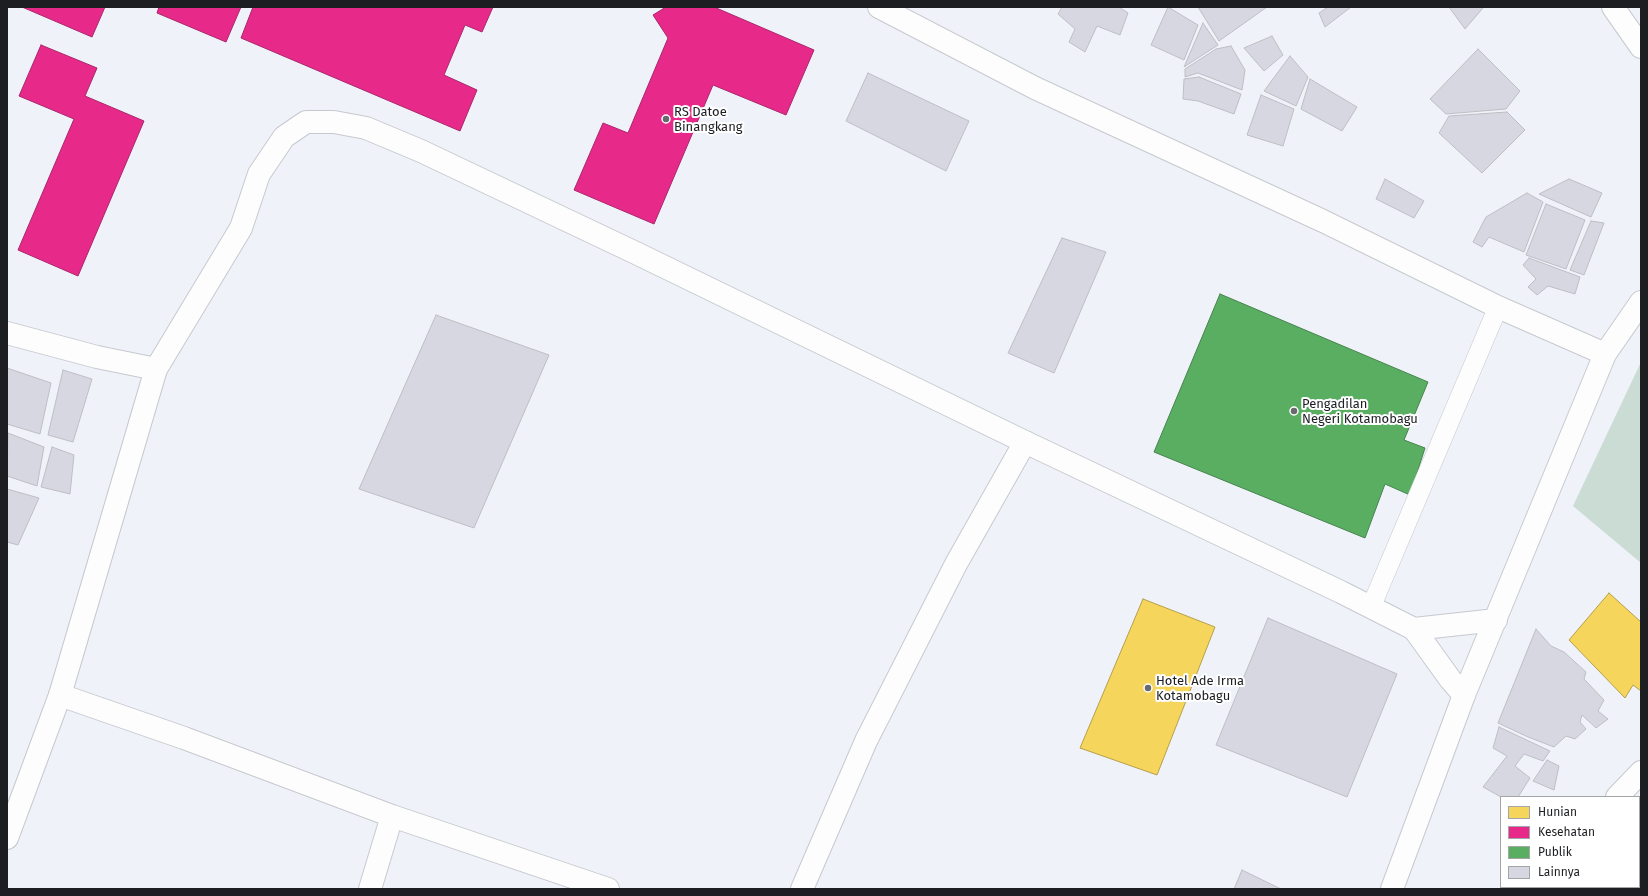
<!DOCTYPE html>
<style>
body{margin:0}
#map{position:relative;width:1648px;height:896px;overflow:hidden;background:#eff3f9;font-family:"Fira Sans",sans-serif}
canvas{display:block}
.frame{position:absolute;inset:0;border:8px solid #1c1e22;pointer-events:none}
.legend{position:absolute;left:1500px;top:796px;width:140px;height:92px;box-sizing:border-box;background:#fff;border:1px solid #a4a5a7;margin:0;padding:5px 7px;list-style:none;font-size:12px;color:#1c1e22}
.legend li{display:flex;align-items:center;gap:8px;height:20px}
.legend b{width:20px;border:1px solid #a4a5a7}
</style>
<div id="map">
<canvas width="1648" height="896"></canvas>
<div class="frame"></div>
<ul class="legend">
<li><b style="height:11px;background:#f6d55c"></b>Hunian</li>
<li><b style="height:11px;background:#e7298a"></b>Kesehatan</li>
<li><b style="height:11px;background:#5aae61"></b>Publik</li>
<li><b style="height:11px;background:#d7d7e2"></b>Lainnya</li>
</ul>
</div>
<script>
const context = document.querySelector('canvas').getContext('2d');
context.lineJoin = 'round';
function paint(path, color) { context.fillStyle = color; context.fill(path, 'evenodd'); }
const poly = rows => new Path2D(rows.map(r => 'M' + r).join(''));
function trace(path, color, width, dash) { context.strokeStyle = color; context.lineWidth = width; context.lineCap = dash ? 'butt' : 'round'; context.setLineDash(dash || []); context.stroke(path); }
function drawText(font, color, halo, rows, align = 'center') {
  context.font = font + ' "Fira Sans",sans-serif'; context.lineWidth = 4; context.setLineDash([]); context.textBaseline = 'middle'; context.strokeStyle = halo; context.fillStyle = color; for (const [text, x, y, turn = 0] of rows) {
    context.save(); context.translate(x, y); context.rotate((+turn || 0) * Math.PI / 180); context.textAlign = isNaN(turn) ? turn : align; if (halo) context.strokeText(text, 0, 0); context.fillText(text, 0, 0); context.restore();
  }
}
const green = poly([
 [1641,362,1641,563,1573,506]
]);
const homes = poly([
 [1609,593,1641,622,1641,691,1633,685,1625,698,1569,640,1609,593],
 [1143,599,1215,627,1157,775,1080,748,1143,599],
 [1641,873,1641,889,1624,889,1626,887,1639,887,1639,875,1641,873]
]);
const health = poly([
 [22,7,105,7,92,37,22,7],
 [159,7,241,7,226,42,157,13,159,7],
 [253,7,493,7,482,32,465,25,444,75,477,90,460,131,241,38,253,7],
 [666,7,714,7,814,50,786,115,713,85,654,224,574,190,603,123,628,133,668,38,653,15,666,7],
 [41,45,97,68,85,96,144,121,78,276,18,250,74,119,19,96,41,45]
]);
const public = poly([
 [1220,294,1428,382,1404,440,1425,448,1410,495,1385,484,1365,538,1154,452,1220,294]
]);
const building = poly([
 [1062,7,1119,7,1128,13,1120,35,1097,26,1085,52,1069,42,1075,29,1058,14,1062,7],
 [1168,7,1198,25,1184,60,1151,45,1168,7],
 [1198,7,1267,7,1219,41,1198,7],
 [1328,7,1351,7,1325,27,1319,13,1328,7],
 [1449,7,1482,7,1483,8,1465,29,1449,7],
 [1203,23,1218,45,1184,67,1203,23],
 [1272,36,1283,55,1264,71,1244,48,1272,36],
 [1231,46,1245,70,1242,90,1198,73,1185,77,1185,69,1216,49,1231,46],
 [1478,49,1520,91,1506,109,1446,114,1430,99,1478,49],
 [1290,56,1308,77,1296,106,1264,91,1290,56],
 [868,73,969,121,946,171,846,121,868,73],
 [1199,77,1241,94,1234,114,1198,101,1183,99,1184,79,1199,77],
 [1310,79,1357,107,1342,131,1301,109,1310,79],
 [1261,95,1294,109,1283,146,1247,135,1261,95],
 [1507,112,1525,130,1482,173,1439,133,1449,116,1507,112],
 [1385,179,1424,201,1414,218,1376,199,1385,179],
 [1569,179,1602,193,1591,217,1539,194,1569,179],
 [1527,193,1543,202,1524,252,1489,237,1482,247,1473,242,1486,217,1527,193],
 [1546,204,1585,220,1566,269,1526,255,1546,204],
 [1591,221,1604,223,1584,275,1570,270,1591,221],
 [1062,238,1106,252,1054,373,1008,353,1062,238],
 [1529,258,1580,277,1575,294,1548,286,1537,295,1528,287,1536,279,1523,265,1529,258],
 [436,315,549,355,474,528,359,489,436,315],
 [7,368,51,383,40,434,7,424,7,368],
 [63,370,92,379,73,442,48,435,63,370],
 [8,433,44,447,37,486,7,476,8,433],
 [52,447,74,455,70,494,41,487,52,447],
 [7,489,39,498,18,545,7,542,7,489],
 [1268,618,1397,674,1347,797,1216,745,1268,618],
 [1536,629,1551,646,1564,652,1586,672,1584,679,1604,700,1598,711,1608,719,1596,728,1582,715,1580,722,1586,729,1575,739,1566,736,1554,747,1528,737,1498,723,1536,629],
 [1499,727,1550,751,1543,761,1524,754,1515,766,1530,778,1518,797,1501,797,1483,787,1507,756,1493,748,1499,727],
 [1547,760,1559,766,1554,790,1533,781,1547,760],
 [1242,870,1281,889,1234,889,1242,870]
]);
const service = poly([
 [1371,607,1498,307]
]);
const minor = poly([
 [7,333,97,357,156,369],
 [60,695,184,738,392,816,608,889],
 [1545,887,1548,889],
 [370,889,392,816],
 [802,889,866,741,956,564,1025,442]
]);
const tertiary = poly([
 [879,7,1035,88,1323,221,1498,307,1605,354],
 [1414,629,1496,620],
 [7,838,60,695,156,369,241,228,259,174,284,137,306,122,334,122,366,128,421,151,638,254,1025,442,1341,592,1414,629,1450,679,1464,695]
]);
const trunk = poly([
 [1613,7,1641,47],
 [1617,797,1641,772],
 [1392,889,1464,695,1605,354,1641,302],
 [1530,889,1532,887]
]);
const markers = [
 [666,119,4,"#66696d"],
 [1294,411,4,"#66696d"],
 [1148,688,4,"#66696d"]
];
const poiNames = [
 ["RS Datoe",674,112],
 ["Binangkang",674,127],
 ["Pengadilan",1302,404],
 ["Negeri Kotamobagu",1302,419],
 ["Hotel Ade Irma",1156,681],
 ["Kotamobagu",1156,696]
];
paint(green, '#cadcd3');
paint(homes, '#f6d55c');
trace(homes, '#b59e4b', 1);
paint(health, '#e7298a');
trace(health, '#aa266b', 1);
paint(public, '#5aae61');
trace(public, '#47834e', 1);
paint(building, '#d7d7e2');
trace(building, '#bdbec3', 1);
trace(service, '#c6c9ce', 20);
trace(minor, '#c6c9ce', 24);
trace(tertiary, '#c6c9ce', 24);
trace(trunk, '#c6c9ce', 24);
trace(service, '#fdfdfe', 19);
trace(minor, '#fdfdfe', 22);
trace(tertiary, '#fdfdfe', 22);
trace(trunk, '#fdfdfe', 22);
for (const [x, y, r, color] of markers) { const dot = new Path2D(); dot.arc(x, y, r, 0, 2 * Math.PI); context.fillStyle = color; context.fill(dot); trace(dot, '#fff', 1.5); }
drawText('13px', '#1c1e22', '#fff', poiNames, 'left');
</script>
